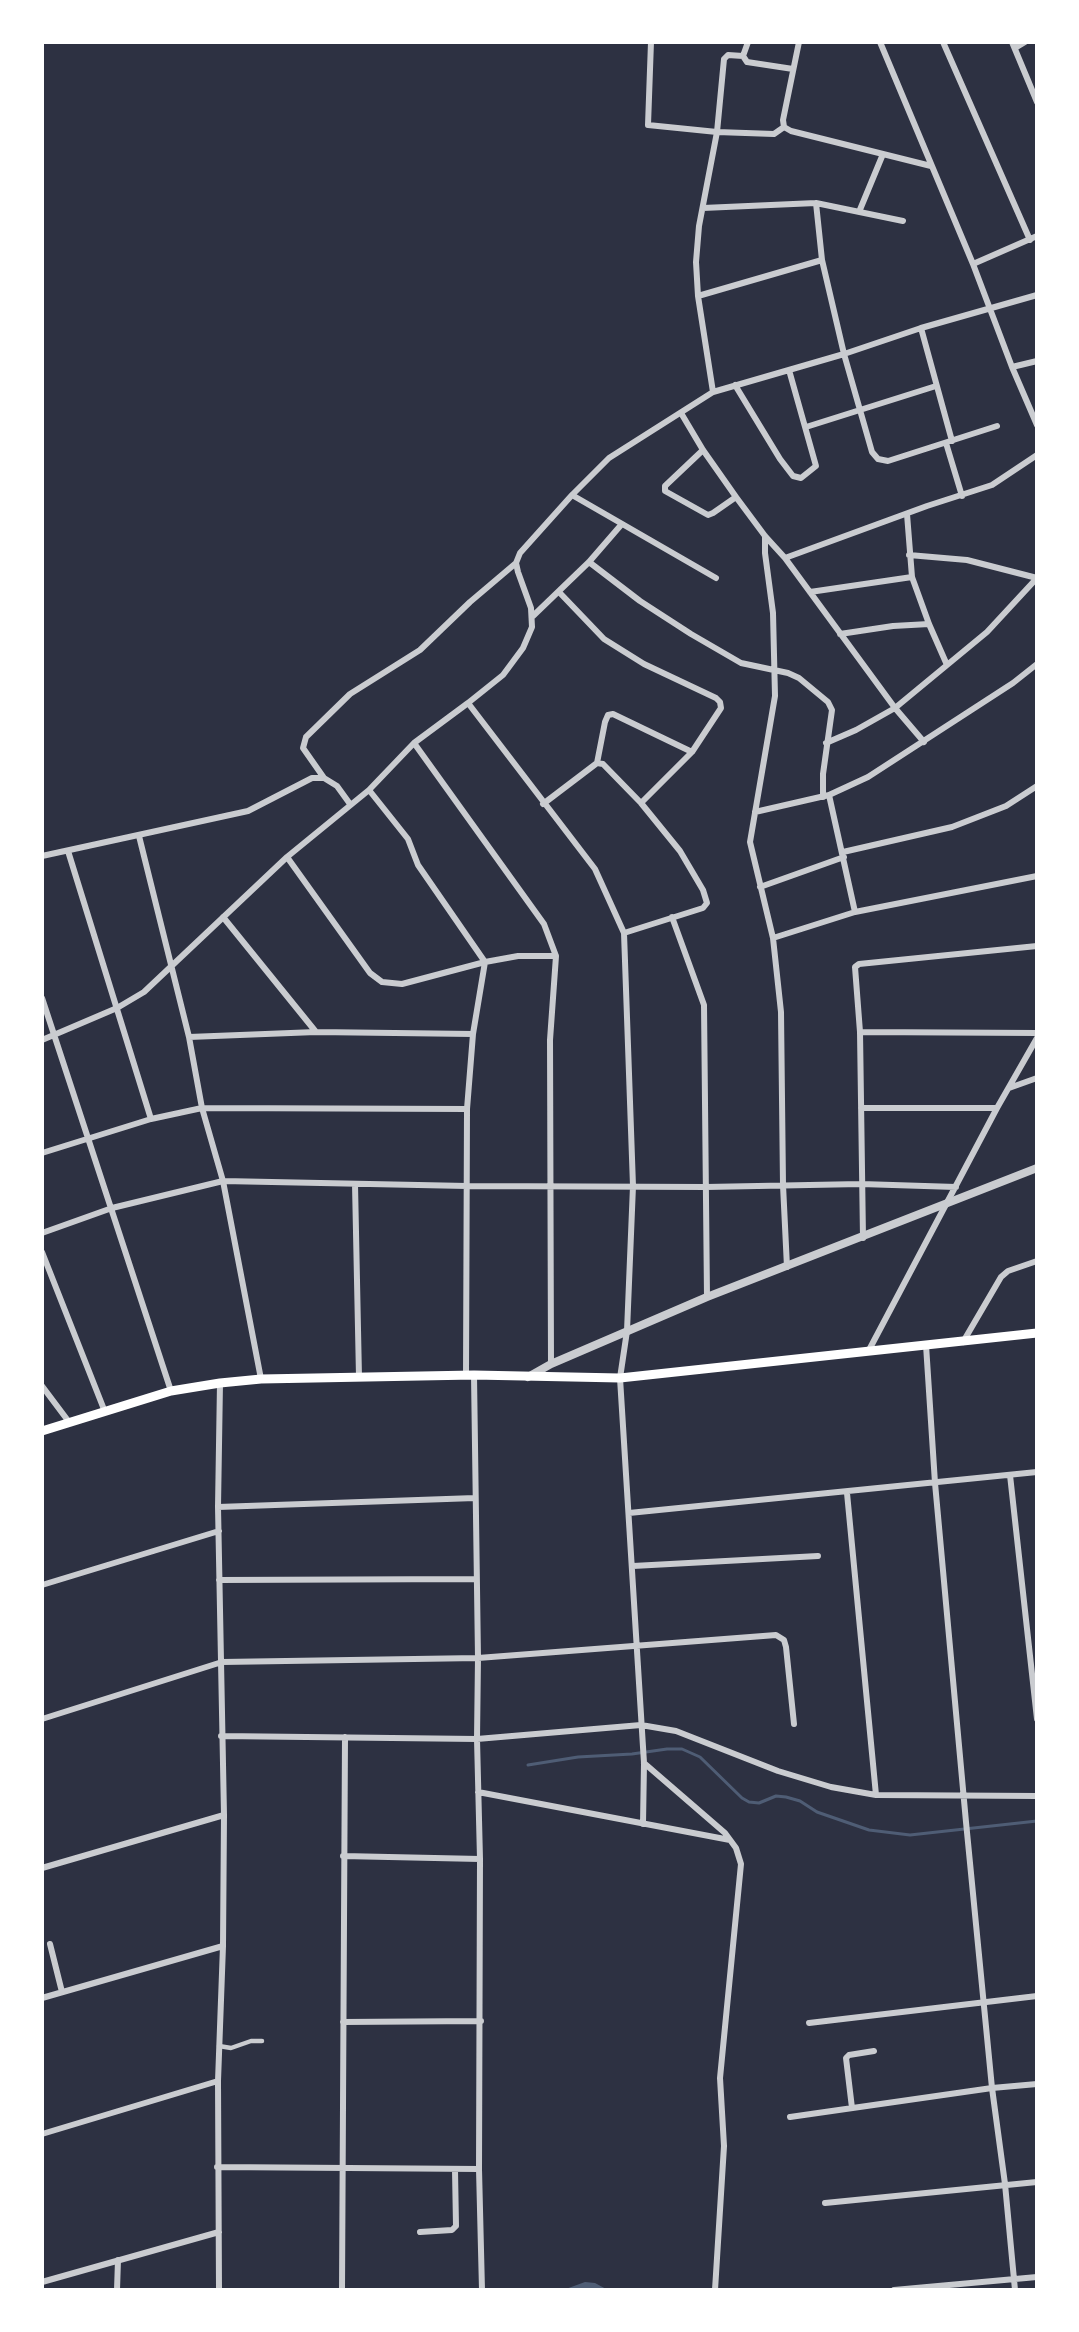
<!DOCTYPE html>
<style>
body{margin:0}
#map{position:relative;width:1079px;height:2332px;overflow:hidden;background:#2d3142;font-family:"Fira Sans Condensed",sans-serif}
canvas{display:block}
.frame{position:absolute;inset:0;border:44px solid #fff;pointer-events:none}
</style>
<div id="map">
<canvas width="1079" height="2332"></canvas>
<div class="frame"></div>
</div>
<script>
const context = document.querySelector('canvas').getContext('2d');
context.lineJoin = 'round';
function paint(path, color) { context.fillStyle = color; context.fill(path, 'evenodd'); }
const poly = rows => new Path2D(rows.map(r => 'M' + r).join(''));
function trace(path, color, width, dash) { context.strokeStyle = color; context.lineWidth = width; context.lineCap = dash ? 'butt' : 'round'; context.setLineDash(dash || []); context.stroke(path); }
const water = poly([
 [585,2282,595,2283,608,2290,563,2290]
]);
const stream = poly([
 [528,1765,578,1757,632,1754,667,1749,682,1749,700,1757,742,1798,749,1802,759,1803,776,1796,786,1797,800,1801,817,1812,869,1830,910,1835,1037,1821]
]);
const pedestrian = poly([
 [219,2046,231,2048,251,2041,262,2041]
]);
const minor = poly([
 [651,42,648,125,717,132,774,134,784,127],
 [799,42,783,120,784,127,791,131,931,166],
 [880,42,973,264,1012,367,1037,425],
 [943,42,1030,240],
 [1012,42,1037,102],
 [1015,48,1025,42],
 [743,56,747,62,793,69],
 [743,56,748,42],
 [816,203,822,260,844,354,872,452,878,459,888,461,997,426],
 [703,208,816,203,903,221],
 [859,212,883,154],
 [973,264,1037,236],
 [698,296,822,260],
 [921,328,952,441],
 [1012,367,1037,361],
 [735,385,780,459,793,476,801,478,816,466,789,370],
 [713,392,698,296,696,262,699,226,717,132,724,59,728,55,743,56],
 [681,413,703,450,736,497,765,536,785,558,895,708,924,742],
 [806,427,936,386],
 [946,443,962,496],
 [703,450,665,486,665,491,708,515,713,513,736,497],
 [572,495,716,578],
 [907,514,912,577,929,624,947,665],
 [765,536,765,553,773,613,775,696,750,842,773,938,781,1012,783,1185,787,1267],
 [909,555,967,560,1037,578],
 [785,558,927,506,992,485,1037,455],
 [589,562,640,601,691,634,741,663,788,673,799,678,828,702,832,710,823,774,823,797],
 [559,592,604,639,644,664,716,698,720,702,721,708,692,752,641,803],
 [810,592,912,577],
 [533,616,589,562,621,525],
 [840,634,893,626,929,624],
 [468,703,595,869,624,933,633,1186,627,1331,620,1378,644,1763,643,1824],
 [414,743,544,924,556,956,550,1040,551,1364],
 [826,743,856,730,895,708,987,632,1037,578],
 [597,763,605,722,608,715,613,714,692,752],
 [324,778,303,748,306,737,350,694,420,650,470,602,516,563],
 [369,790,408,839,418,865,485,962,473,1034,467,1109,466,1375],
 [829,795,855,912],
 [543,804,597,763,603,764,641,803,680,851,703,890,707,903,703,908,624,933],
 [755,812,829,795,868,777,1013,683,1037,664],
 [139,836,189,1037,202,1108,223,1181,261,1379],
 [68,851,151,1119],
 [843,852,952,827,1006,806,1037,786],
 [42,856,248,811,312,778,324,778,337,786,350,804],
 [287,857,370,973,382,982,402,984,485,962,518,956,556,956],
 [760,887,844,857],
 [223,917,316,1032],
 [672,917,704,1005,707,1297],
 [773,938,855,912,1037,876],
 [42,998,171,1391],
 [860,1032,1037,1033],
 [189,1037,316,1032,473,1034],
 [42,1040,117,1008,144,992,287,857,369,790,414,743,468,703,503,675,523,648,532,627,531,608,518,572,516,563,520,553,572,495,609,458,713,392,844,354,921,328,1037,295],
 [1009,1088,1037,1078],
 [861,1108,997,1108],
 [42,1153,151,1119,202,1108,467,1109],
 [355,1184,359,1377],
 [42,1233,112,1208,223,1181,467,1186,706,1187,861,1184,956,1187],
 [863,1238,860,1032,855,967,859,964,1037,946],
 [42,1252,105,1412],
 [963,1342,1001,1277,1008,1271,1037,1261],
 [926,1345,935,1483,966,1822,992,2088,1005,2184,1015,2290],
 [869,1350,997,1108,1037,1038],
 [474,1375,478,1658,477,1739,480,1859,479,2169,482,2290],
 [42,1386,69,1422],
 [1010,1475,1037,1719],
 [847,1493,876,1795],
 [218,1507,475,1498],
 [629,1513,1037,1472],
 [633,1566,818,1556],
 [219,1580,476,1579],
 [42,1585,219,1531],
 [42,1719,222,1662,478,1658,776,1635,784,1640,786,1647,794,1724],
 [221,1736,477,1739,641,1725,676,1731,778,1771,831,1787,876,1795,1037,1796],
 [644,1763,725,1833,736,1848,741,1864,720,2078,724,2146,715,2290],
 [478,1792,730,1840],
 [343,1856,480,1859],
 [42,1868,224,1815],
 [50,1944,62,1992],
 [42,1998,223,1946],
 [343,2022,481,2021],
 [809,2023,1037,1996],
 [852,2108,846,2058,849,2055,874,2051],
 [790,2117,992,2088,1037,2084],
 [42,2134,218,2081],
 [217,2167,479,2169],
 [825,2203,1037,2182],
 [420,2232,452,2230,456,2226,455,2170],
 [42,2282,219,2232],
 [117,2290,118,2260],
 [219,2290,218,2081,223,1946,224,1815,218,1507,220,1383],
 [342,2290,345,1737],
 [894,2290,1037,2277]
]);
const tertiary = poly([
 [528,1377,551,1364,707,1297,1037,1168]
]);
const primary = poly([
 [42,1431,171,1391,220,1383,261,1379,474,1375,620,1378,1037,1333]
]);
paint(water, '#4f5d75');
trace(stream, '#4f5d75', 3);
trace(pedestrian, '#caccd0', 4.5);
trace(minor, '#caccd0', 6);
trace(tertiary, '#caccd0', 8);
trace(primary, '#fff', 9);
</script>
